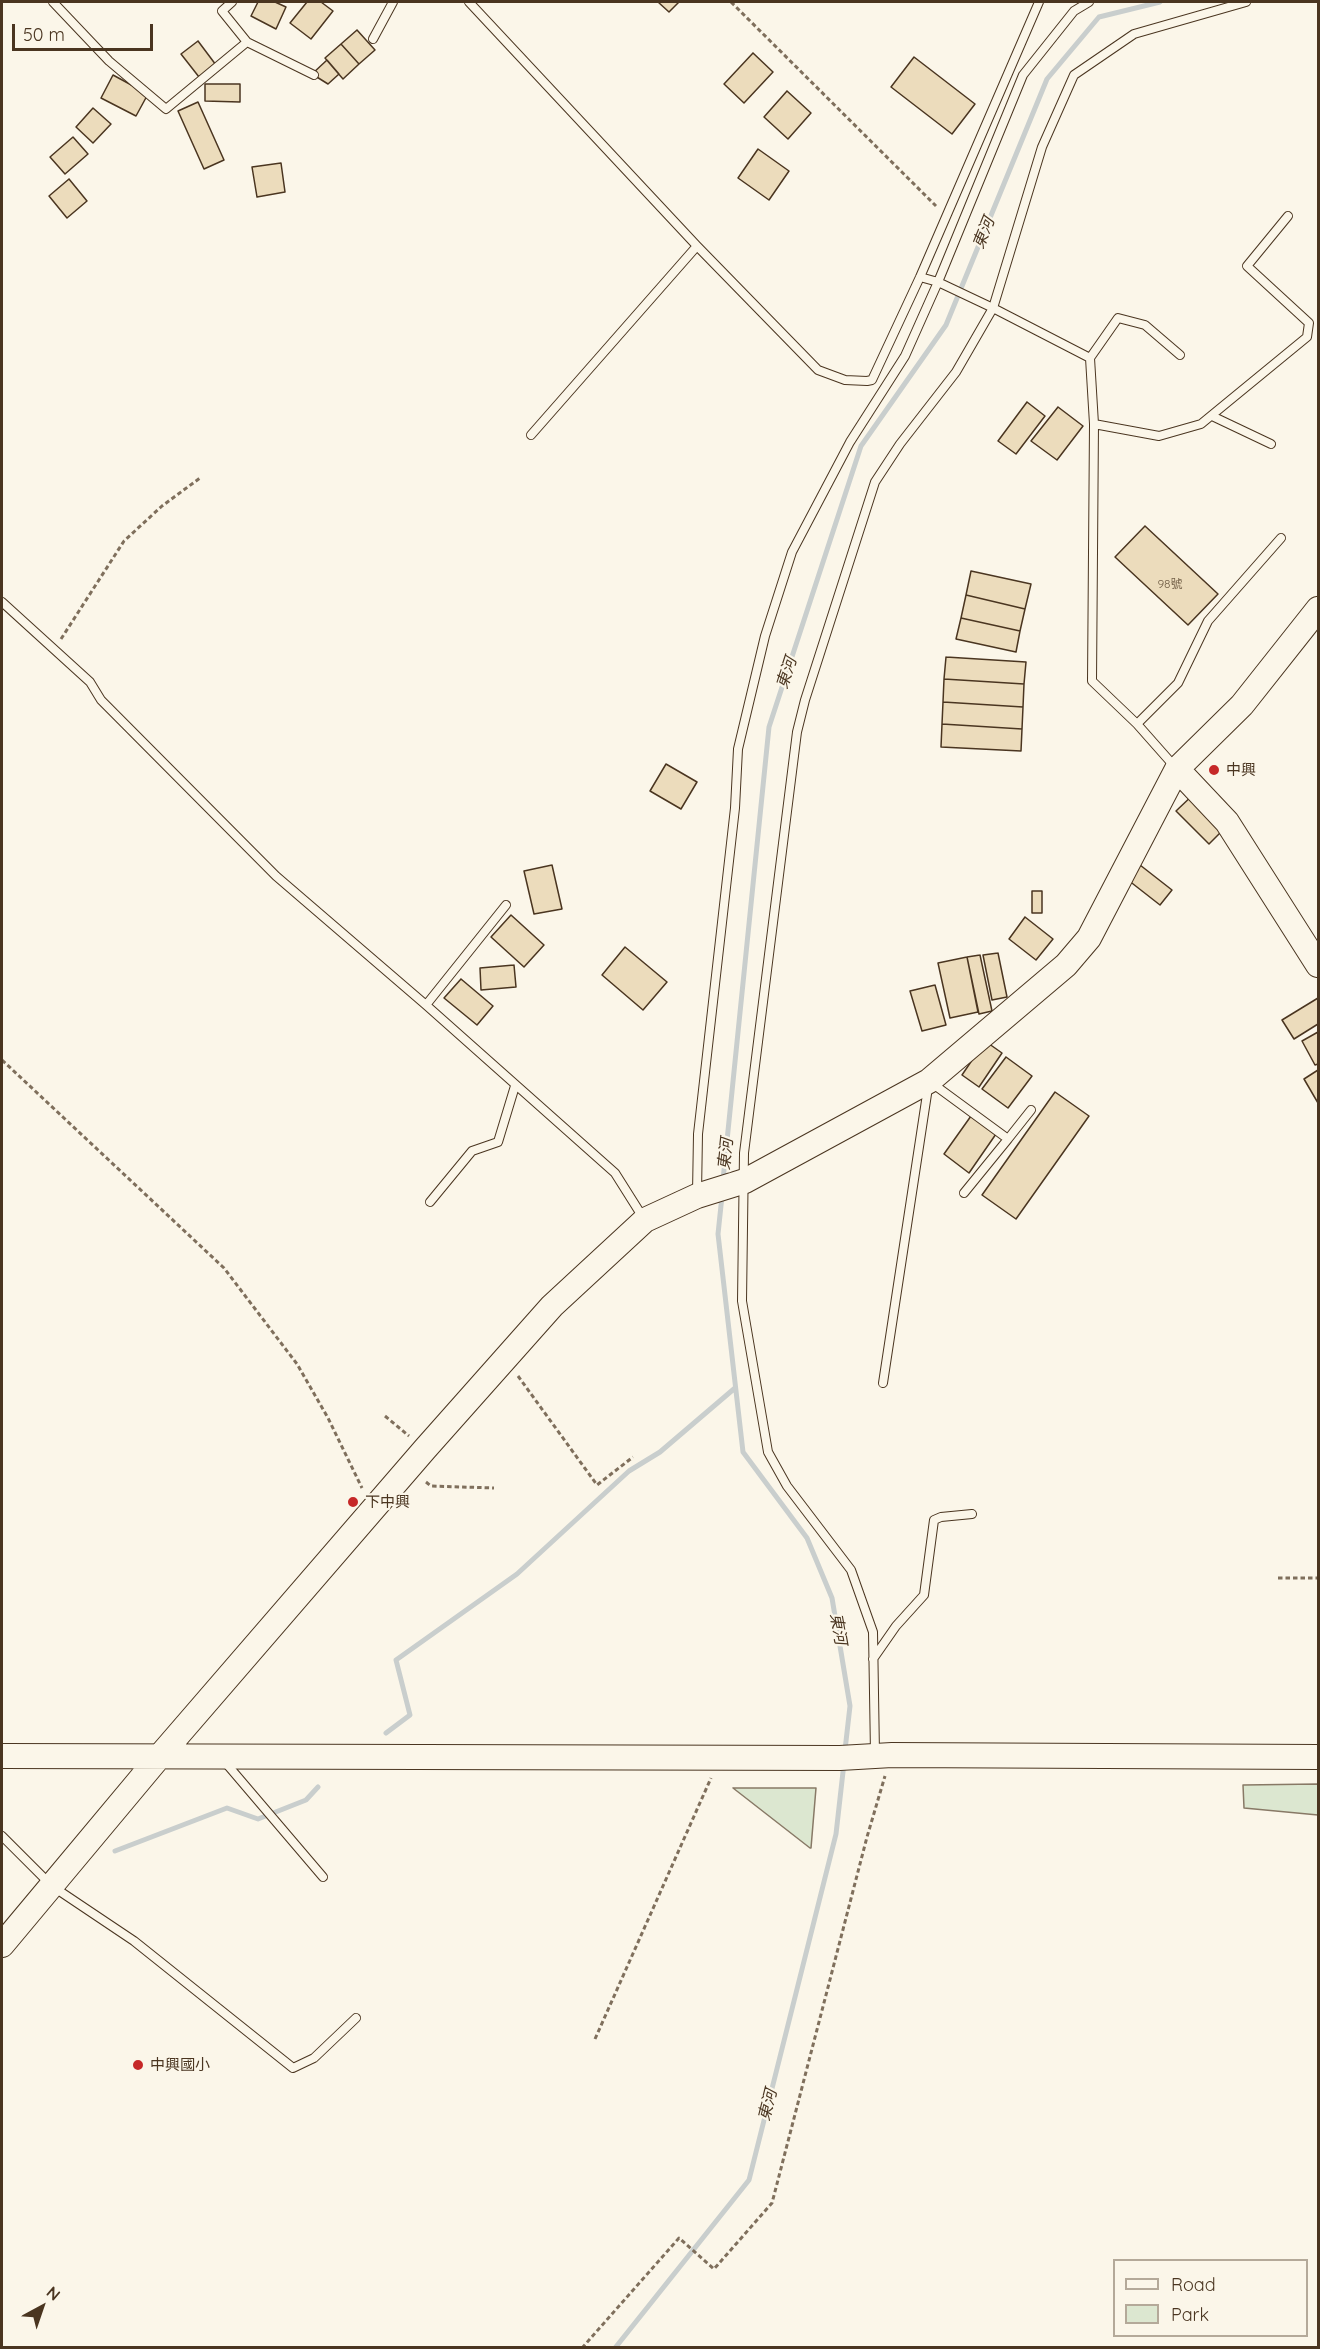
<!DOCTYPE html>
<meta charset="utf-8">
<style>
body{margin:0}
#map{position:relative;width:1320px;height:2349px;overflow:hidden;background:#fbf6e9;font-family:Quicksand,sans-serif}
canvas{display:block}
.frame{position:absolute;inset:0;border:3px solid #4a3520;pointer-events:none}
.legend{position:absolute;left:1113px;top:2259px;width:195px;height:78px;box-sizing:border-box;background:#fbf6e9;border:2px solid #b4a999;margin:0;padding:8px 10px;list-style:none;font-size:18px;color:#4a3520}
.legend li{display:flex;align-items:center;gap:12px;height:30px}
.legend b{width:30px;border:2px solid #b4a999}
.north{position:absolute;left:12px;top:2277px;width:60px;height:60px;-webkit-text-stroke:4px #fbf6e9;paint-order:stroke;rotate:40deg;font-size:16px;font-weight:700;line-height:24px;text-align:center;color:#4a3520}
.north::after{content:'';display:block;margin:auto;width:21px;height:27px;background:#4a3520;clip-path:polygon(50% 0,100% 100%,50% 72%,0 100%)}
.scale{position:absolute;left:12px;top:24px;width:141px;height:27px;box-sizing:border-box;border:3px solid #4a3520;border-top:0;padding-left:8px;font-size:18px;line-height:21px;white-space:nowrap;color:#4a3520;-webkit-text-stroke:4px #fbf6e9;paint-order:stroke}
</style>
<div id="map">
<canvas width="1320" height="2349"></canvas>
<div class="frame"></div>
<ul class="legend">
<li><b style="height:8px;background:#fbf6e9"></b>Road</li>
<li><b style="height:16px;background:#dce7d0"></b>Park</li>
</ul>
<div class="north">N</div>
<div class="scale">50 m</div>
</div>
<script>
const context = document.querySelector('canvas').getContext('2d');
context.lineJoin = 'round';
function paint(path, color) { context.fillStyle = color; context.fill(path, 'evenodd'); }
const poly = rows => new Path2D(rows.map(r => 'M' + r).join(''));
function trace(path, color, width, dash) { context.strokeStyle = color; context.lineWidth = width; context.lineCap = dash ? 'butt' : 'round'; context.setLineDash(dash || []); context.stroke(path); }
function drawText(font, color, halo, rows, align = 'center') {
  context.font = font + ' Quicksand,"Noto Sans TC",sans-serif'; context.lineWidth = 4.5; context.setLineDash([]); context.textBaseline = 'middle'; context.strokeStyle = halo; context.fillStyle = color; for (const [text, x, y, turn = 0] of rows) {
    context.save(); context.translate(x, y); context.rotate((+turn || 0) * Math.PI / 180); context.textAlign = isNaN(turn) ? turn : align; if (halo) context.strokeText(text, 0, 0); context.fillText(text, 0, 0); context.restore();
  }
}
const green = poly([
 [1318,1784,1318,1815,1244,1808,1243,1785,1318,1784],
 [733,1788,816,1788,811,1848,810,1848,733,1788]
]);
const stream = poly([
 [723,1180,769,727,861,446,946,325,1047,79,1099,17,1160,2],
 [722,1196,718,1234,743,1452,807,1538,832,1598,850,1706,845,1750],
 [386,1733,410,1715,396,1660,517,1574,629,1471,660,1452,735,1388],
 [115,1851,227,1808,258,1819,306,1800,318,1787],
 [615,2348,749,2180,836,1834,844,1763]
]);
const building = poly([
 [258,2,275,2,286,7,276,29,251,16,258,2],
 [307,2,321,2,333,11,311,39,290,23,307,2],
 [658,2,679,2,669,12,658,2],
 [357,30,375,50,359,64,341,44,357,30],
 [198,41,216,65,199,77,181,54,198,41],
 [341,44,359,64,343,79,325,58,341,44],
 [753,53,773,72,744,103,724,84,753,53],
 [914,57,975,104,952,134,891,87,914,57],
 [327,60,339,74,328,84,312,74,327,60],
 [113,75,148,94,136,116,101,98,113,75],
 [205,84,240,84,240,102,205,101,205,84],
 [787,91,811,113,788,139,764,117,787,91],
 [198,102,224,160,204,169,178,111,198,102],
 [93,108,111,124,93,143,76,127,93,108],
 [73,137,88,154,65,174,50,157,73,137],
 [758,149,789,171,769,200,738,178,758,149],
 [281,163,285,192,257,197,252,167,281,163],
 [69,179,87,201,67,218,49,196,69,179],
 [1027,402,1045,416,1016,454,998,441,1027,402],
 [1058,407,1083,426,1057,460,1031,441,1058,407],
 [1145,526,1218,594,1188,625,1115,557,1145,526],
 [971,571,1031,584,1025,609,966,595,971,571],
 [966,595,1025,609,1020,631,961,618,966,595],
 [961,618,1020,631,1016,652,956,639,961,618],
 [946,657,1026,662,1024,684,944,679,946,657],
 [944,679,1024,684,1023,707,943,702,944,679],
 [943,702,1023,707,1022,729,942,724,943,702],
 [942,724,1022,729,1021,751,941,747,942,724],
 [666,764,697,782,681,809,650,791,666,764],
 [1196,792,1228,825,1209,844,1176,811,1196,792],
 [552,865,562,909,534,914,524,871,552,865],
 [1140,865,1172,890,1160,905,1128,880,1140,865],
 [1032,891,1042,891,1042,913,1032,913,1032,891],
 [511,915,544,945,524,967,491,937,511,915],
 [1025,917,1053,939,1036,960,1009,939,1025,917],
 [625,947,667,982,643,1010,602,975,625,947],
 [998,953,1007,997,992,1000,983,955,998,953],
 [980,955,992,1011,979,1014,967,957,980,955],
 [967,957,978,1012,950,1018,938,963,967,957],
 [514,965,516,987,481,990,480,968,514,965],
 [461,979,493,1006,477,1025,444,998,461,979],
 [935,985,946,1025,922,1031,910,991,935,985],
 [1318,998,1318,1024,1294,1039,1282,1020,1318,998],
 [1318,1032,1318,1064,1315,1065,1302,1041,1318,1032],
 [985,1041,1002,1053,979,1087,962,1075,985,1041],
 [1006,1057,1032,1076,1008,1108,982,1089,1006,1057],
 [1318,1070,1318,1103,1304,1079,1318,1070],
 [1055,1092,1089,1116,1016,1219,982,1195,1055,1092],
 [971,1116,996,1134,969,1173,944,1154,971,1116]
]);
const path = poly([
 [731,2,936,206],
 [61,639,124,541,162,506,200,478],
 [2,1060,224,1268,297,1364,328,1418,362,1488],
 [518,1376,597,1485,633,1457],
 [385,1416,409,1436],
 [426,1482,431,1486,494,1488],
 [1278,1578,1318,1578],
 [595,2039,711,1778],
 [582,2348,679,2238,714,2269,772,2203,867,1837,885,1776]
]);
const lane = poly([
 [53,2,109,61,166,109,247,42,222,11,232,2],
 [469,2,697,246,818,370,845,380,867,381,872,380,920,277,1039,2],
 [373,39,393,2],
 [247,42,314,75],
 [920,277,938,282,993,308,1090,358,1094,424,1092,681,1137,724,1175,767],
 [1090,358,1118,318,1145,325,1180,355],
 [1212,416,1271,444],
 [1094,424,1159,436,1201,424,1307,337,1309,323,1247,266,1288,216],
 [531,435,697,246],
 [2,602,90,682,101,700,276,876,426,1005,615,1173,644,1219],
 [1137,724,1178,683,1208,621,1281,538],
 [426,1005,506,905],
 [1008,1139,1031,1110],
 [697,1193,698,1134,735,808,738,749,765,636,792,552,850,442,905,356,938,282,1023,75,1074,11,1089,2],
 [430,1202,472,1151,498,1142,515,1086],
 [883,1383,929,1081,1008,1139,964,1193],
 [873,1659,896,1626,924,1595,934,1520,941,1517,972,1514],
 [875,1754,873,1632,851,1570,787,1486,768,1452,742,1301,744,1153,797,732,805,700,875,482,900,444,956,372,993,308,1042,147,1074,75,1134,34,1246,2],
 [225,1762,323,1877],
 [2,1836,52,1886,134,1941,293,2068,314,2058,356,2018]
]);
const secondary = poly([
 [1177,769,1227,822,1318,965],
 [2,1756,840,1758,892,1755,1318,1757],
 [2,1945,159,1757,425,1449,552,1306,645,1220,697,1196,745,1181,929,1081,1066,965,1089,938,1177,769,1242,705,1318,609]
]);
const markers = [
 [1214,770,6,"#c62828"],
 [353,1502,6,"#c62828"],
 [138,2065,6,"#c62828"]
];
const numberNames = [
 ["98號",1170,584]
];
const poiNames = [
 ["中興",1226,770],
 ["下中興",365,1502],
 ["中興國小",150,2065]
];
const waterNames = [
 ["東河",984,233,-68],
 ["東河",787,673,-72],
 ["東河",726,1154,-84],
 ["東河",838,1629,80],
 ["東河",768,2105,-76]
];
paint(green, '#dce7d0');
trace(green, '#887966', 1.5);
trace(stream, '#c9cecd', 5);
paint(building, '#ecdcbc');
trace(building, '#4a3520', 1.5);
trace(lane, '#4a3520', 10);
trace(secondary, '#4a3520', 26);
trace(path, '#7f6f5c', 3, [4.5, 3]);
trace(lane, '#fbf6e9', 8);
trace(secondary, '#fbf6e9', 24);
for (const [x, y, r, color] of markers) { const dot = new Path2D(); dot.arc(x, y, r, 0, 2 * Math.PI); context.fillStyle = color; context.fill(dot); trace(dot, '#fbf6e9', 2); }
drawText('12px', '#725f47', null, numberNames);
drawText('15px', '#4a3520', '#fbf6e9', poiNames, 'left');
drawText('italic 16px', '#4a3520', '#fbf6e9', waterNames);
</script>
